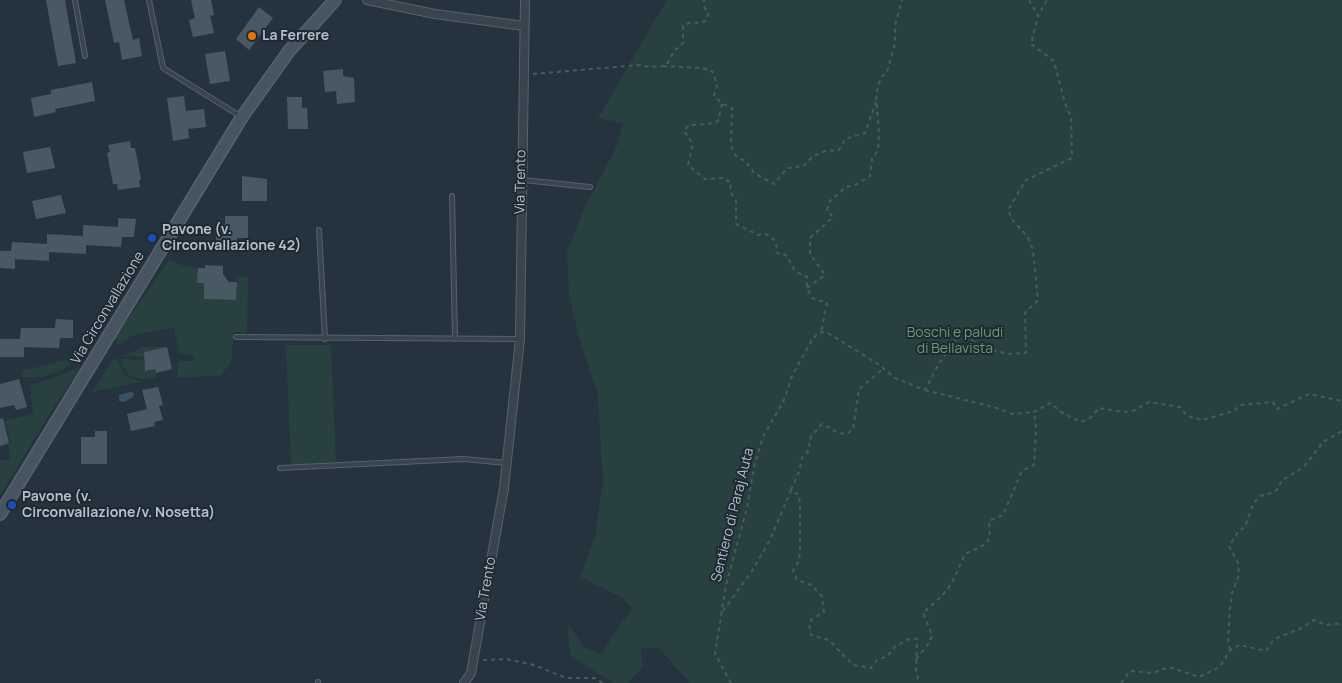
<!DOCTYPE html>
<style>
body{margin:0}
canvas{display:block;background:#25333e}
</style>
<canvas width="1342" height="683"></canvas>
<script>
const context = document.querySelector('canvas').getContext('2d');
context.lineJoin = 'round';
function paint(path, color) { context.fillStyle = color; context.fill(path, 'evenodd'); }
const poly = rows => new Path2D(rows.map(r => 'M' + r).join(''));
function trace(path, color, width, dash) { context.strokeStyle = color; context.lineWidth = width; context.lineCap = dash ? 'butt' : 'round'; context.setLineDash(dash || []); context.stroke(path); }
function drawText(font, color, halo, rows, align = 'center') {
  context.font = font + ' Manrope,sans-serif'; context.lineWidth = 4; context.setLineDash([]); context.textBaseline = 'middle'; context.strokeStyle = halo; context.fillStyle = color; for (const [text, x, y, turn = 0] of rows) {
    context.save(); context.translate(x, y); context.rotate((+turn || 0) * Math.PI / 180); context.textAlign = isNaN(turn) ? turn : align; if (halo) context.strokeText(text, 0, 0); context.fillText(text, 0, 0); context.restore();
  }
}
const green = poly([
 [667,0,1342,0,1342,683,690,683,658,647,641,649,642,668,628,683,613,683,570,655,568,624,584,647,601,655,619,626,633,608,621,597,580,577,595,536,603,482,598,395,579,338,569,296,567,252,583,211,617,146,623,123,598,118],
 [169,260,182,265,198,268,197,283,204,283,204,299,236,300,237,277,248,277,247,332,234,332,231,362,221,375,177,378,179,361,194,361,194,355,179,353,174,327,131,336,121,344,117,345,116,339,114,339],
 [286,345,331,345,336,462,291,465],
 [144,347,167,347,144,352,145,357,123,356],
 [82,356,61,370,43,377,23,377,22,371],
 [113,359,117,359,125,376,141,382,92,392],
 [121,359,143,360,145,371,155,369,157,377,141,379,130,376,122,365],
 [81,367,52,410,0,495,0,460,11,459,8,445,11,444,5,421,33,414,30,386]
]);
const water = poly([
 [130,392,134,393,133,397,124,402,119,401,119,395]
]);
const building = poly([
 [46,0,65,0,76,63,58,66],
 [105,0,124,0,133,40,139,38,142,56,122,60,119,42,114,43],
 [191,0,211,0,214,15,210,16,214,33,193,37,189,20,195,18],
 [259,7,273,18,249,50,236,39],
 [225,51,230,81,210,84,205,54],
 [343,69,343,76,354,78,355,102,337,104,336,91,325,92,323,71],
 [92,82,95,101,55,109,56,112,34,117,31,98,51,94,51,90],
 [184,96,186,111,204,109,206,127,188,129,189,138,173,141,167,98],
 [287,97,302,97,302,108,307,108,308,129,288,129],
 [130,141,131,148,135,148,141,179,139,180,140,187,118,190,117,184,113,184,107,153,110,152,108,145],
 [50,147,55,168,27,173,23,152],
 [242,176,267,179,267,201,242,201],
 [61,195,66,213,36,219,32,201],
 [225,216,248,216,248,238,237,238,237,246,216,246,216,224,225,224],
 [118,218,136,219,134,237,122,237,121,247,86,245,86,254,49,252,49,261,15,259,15,269,0,268,0,251,11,251,12,242,47,244,47,234,83,236,83,225,118,227],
 [205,265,223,266,223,274,229,282,237,282,236,300,204,299,204,283,197,283,198,268,205,268],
 [56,319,73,320,73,338,60,338,59,348,24,347,24,357,0,357,0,339,20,339,21,328,55,328],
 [167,347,172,369,156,373,155,369,145,371,144,352],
 [19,379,27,407,16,410,14,405,0,408,0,384],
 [158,387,163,405,159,406,163,420,154,422,155,426,131,431,127,414,147,409,142,390],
 [3,418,9,443,0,446,0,419],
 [95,431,107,431,107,464,81,464,81,437,95,437]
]);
const path = poly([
 [1029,0,1038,16,1047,0],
 [663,66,702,68,712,71,717,85,714,95,722,104,732,108,731,146,736,156,746,162,754,173,774,184,787,168,804,166,812,157,825,151,839,150,845,139,865,133,876,102],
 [533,74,639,65,650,67,666,66,674,51,683,43,683,26,691,22,699,23,706,21,708,14,704,6,704,0],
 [722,104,718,121,708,124,689,125,684,131,693,144,688,165,705,179,724,178,731,183,730,191,736,201,736,224,758,235,766,234,776,241,777,253,786,255,795,271,807,277,807,288,812,298,827,303,821,332],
 [807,288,825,275,810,254,810,238,833,217,827,210,830,201,846,187,855,185,870,176,872,159,878,150,879,134,876,95,881,77,887,72,895,43,895,25,902,0],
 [925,390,997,408,1012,414,1034,412,1050,403,1061,412,1081,422,1090,418,1099,408,1123,412,1133,411,1149,402,1180,407,1187,416,1202,420,1234,411,1240,405,1273,402,1277,409,1309,394,1342,401],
 [791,490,799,472,802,458,810,449,809,442,812,435,822,424,839,433,847,434,853,429,859,389,883,369],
 [723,611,752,571,770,540,791,490,799,495,800,507,800,550,799,561,793,571,797,580,811,585,822,596,824,612,812,619,809,624,811,635,829,640,853,665,871,668,877,660,888,656,894,647,911,638,917,639,916,670,919,683],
 [1230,650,1228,640,1230,608,1232,593,1239,575,1238,563,1229,546,1238,532,1245,527,1253,504,1260,496,1272,493,1279,488,1281,481,1304,467,1323,442,1342,431],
 [916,659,930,642,932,635,923,613,942,596,952,583,965,554,986,544,990,536,989,521,1003,515,1022,471,1034,465,1036,428,1034,412],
 [483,660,506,659,534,665,566,678,594,678,603,683],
 [731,683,715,654,726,585,747,508,754,467,763,437,784,400,792,376,813,338,821,332,828,333,878,364,895,378,925,390,938,365,960,334,987,349,1009,354,1026,353,1025,313,1038,300,1033,250,1027,236,1013,221,1008,210,1026,180,1072,158,1071,117,1065,103,1054,61,1031,44,1038,16],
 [1121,683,1130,671,1153,673,1169,667,1199,677,1220,667,1230,650,1240,645,1266,651,1272,642,1279,637,1300,629,1314,620,1326,625,1342,623]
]);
const lane = poly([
 [75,0,85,56],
 [149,0,163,68,240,116],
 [523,180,590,187],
 [452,196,455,339],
 [319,230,325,339],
 [236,337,519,339],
 [280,468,463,459,507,463],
 [318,682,318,683]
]);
const street = poly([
 [367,0,435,14,524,26],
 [464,683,471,673,504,488,520,339,525,0]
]);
const secondary = poly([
 [0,514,242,117,289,51,335,0]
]);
const markers = [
 [252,36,5,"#e8710a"],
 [152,238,5,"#1a4fb4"],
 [12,505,5,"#1a4fb4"]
];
const poiNames = [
 ["La Ferrere",262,36],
 ["Pavone (v.",162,230],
 ["Circonvallazione 42)",162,246],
 ["Pavone (v.",22,497],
 ["Circonvallazione/v. Nosetta)",22,513]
];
const streetNames = [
 ["Via Trento",521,182,-89],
 ["Via Circonvallazione",108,308,-59],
 ["Sentiero di Paraj Auta",733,515,-76],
 ["Via Trento",486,589,-80]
];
const parkNames = [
 ["Boschi e paludi",955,333],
 ["di Bellavista",955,349]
];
paint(green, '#284140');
paint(water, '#395165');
paint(building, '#495964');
trace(lane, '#57626c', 6);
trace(street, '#57626c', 10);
trace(secondary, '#57626c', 14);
trace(path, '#475d5d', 2, [4, 4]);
trace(lane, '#39444e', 4);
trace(street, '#39444e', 8);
trace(secondary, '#475461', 11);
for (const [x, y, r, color] of markers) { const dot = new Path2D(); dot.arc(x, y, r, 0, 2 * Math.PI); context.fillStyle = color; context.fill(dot); trace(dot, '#1e2933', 2); }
drawText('bold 14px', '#b5bfc9', '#1e2933', poiNames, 'left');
drawText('14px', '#b5bfc9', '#1e2933', streetNames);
drawText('14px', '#6c9a70', '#1e2933', parkNames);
</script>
